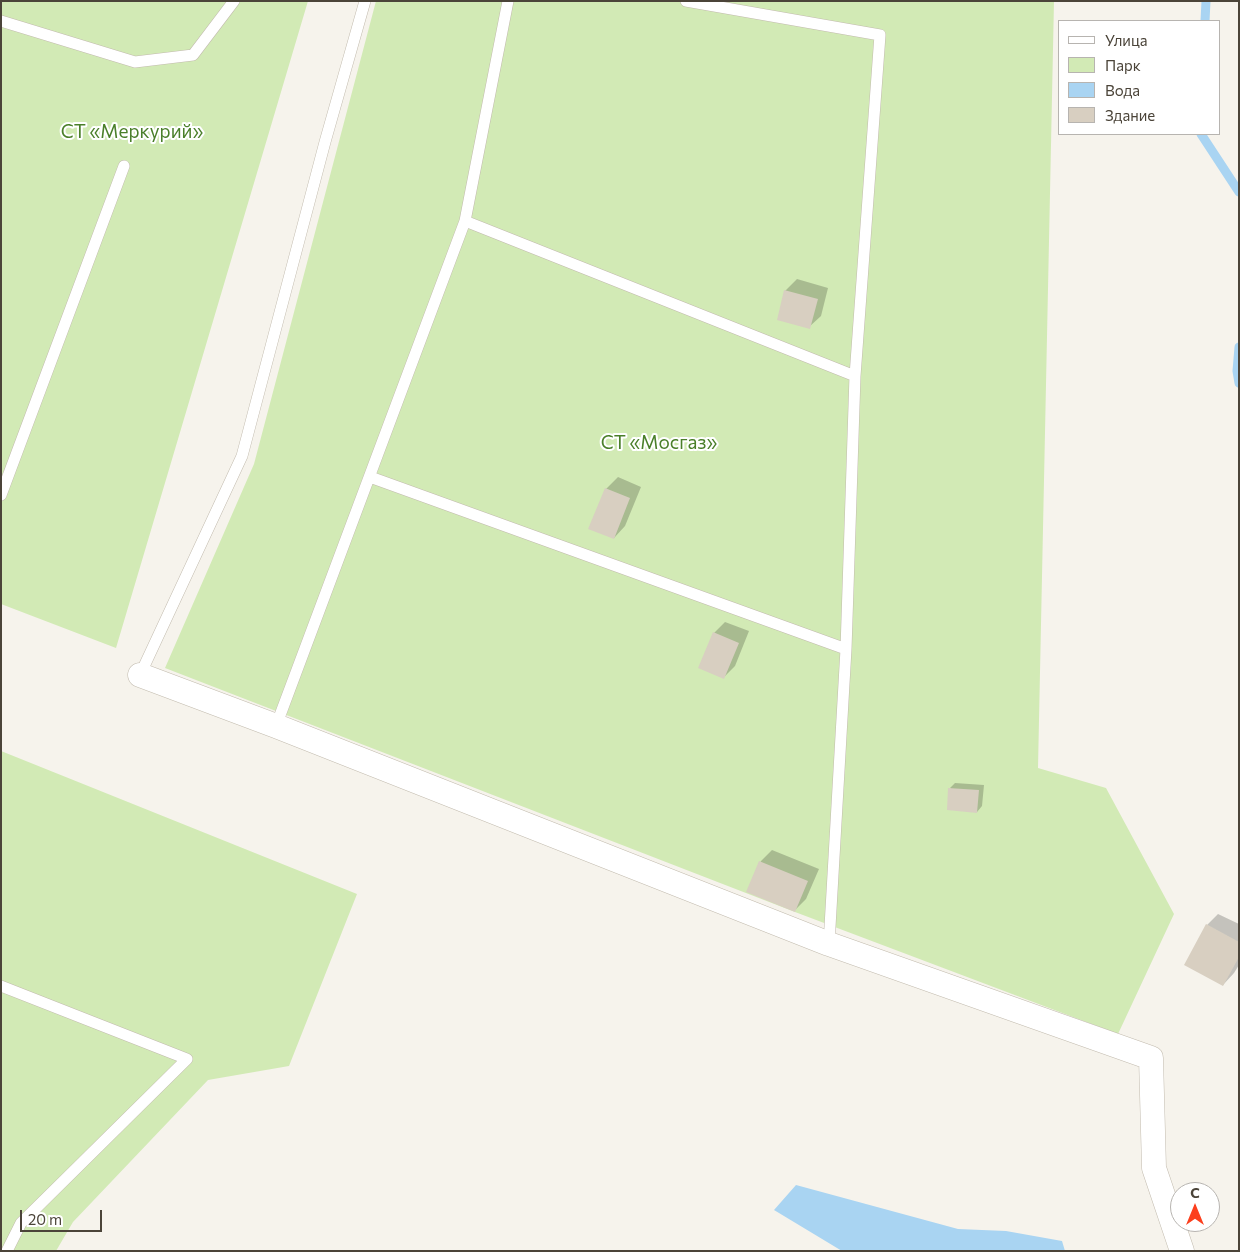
<!DOCTYPE html>
<meta charset="utf-8">
<style>
body{margin:0}
#map{position:relative;width:1240px;height:1252px;overflow:hidden;background:#f6f3ec;font-family:Commissioner,sans-serif}
canvas{display:block}
.frame{position:absolute;inset:0;border:2px solid #4b4439;pointer-events:none}
.legend{position:absolute;left:1058px;top:20px;width:162px;height:115px;box-sizing:border-box;background:#fff;border:1px solid #b7b4b0;margin:0;padding:6px 9px;list-style:none;font-size:15px;color:#4b4439}
.legend li{display:flex;align-items:center;gap:10px;height:25px}
.legend b{width:25px;border:1px solid #b7b4b0}
.north{position:absolute;left:1170px;top:1182px;width:50px;height:50px;box-sizing:border-box;background:#fff;border:1px solid #b7b4b0;border-radius:50%;rotate:0deg;font-size:14px;font-weight:700;line-height:20px;text-align:center;color:#4b4439}
.north::after{content:'';display:block;margin:auto;width:18px;height:22px;background:#fc3f1d;clip-path:polygon(50% 0,100% 100%,50% 72%,0 100%)}
.scale{position:absolute;left:20px;top:1210px;width:82px;height:22px;box-sizing:border-box;border:2px solid #4b4439;border-top:0;padding-left:6px;font-size:15px;line-height:18px;white-space:nowrap;color:#4b4439;-webkit-text-stroke:4px #fff;paint-order:stroke}
</style>
<div id="map">
<canvas width="1240" height="1252"></canvas>
<div class="frame"></div>
<ul class="legend">
<li><b style="height:6px;background:#fff"></b>Улица</li>
<li><b style="height:14px;background:#d2eab5"></b>Парк</li>
<li><b style="height:14px;background:#a9d4f2"></b>Вода</li>
<li><b style="height:14px;background:#d8cfc1"></b>Здание</li>
</ul>
<div class="north">С</div>
<div class="scale">20 m</div>
</div>
<script>
const context = document.querySelector('canvas').getContext('2d');
context.lineJoin = 'round';
function paint(path, color) { context.fillStyle = color; context.fill(path, 'evenodd'); }
const poly = rows => new Path2D(rows.map(r => 'M' + r).join(''));
function trace(path, color, width, dash) { context.strokeStyle = color; context.lineWidth = width; context.lineCap = dash ? 'butt' : 'round'; context.setLineDash(dash || []); context.stroke(path); }
function drawText(font, color, halo, rows, align = 'center') {
  context.font = font + ' Commissioner,sans-serif'; context.lineWidth = 4; context.setLineDash([]); context.textBaseline = 'middle'; context.strokeStyle = halo; context.fillStyle = color; for (const [text, x, y, turn = 0] of rows) {
    context.save(); context.translate(x, y); context.rotate((+turn || 0) * Math.PI / 180); context.textAlign = isNaN(turn) ? turn : align; if (halo) context.strokeText(text, 0, 0); context.fillText(text, 0, 0); context.restore();
  }
}
const green = poly([
 [1,1,308,1,116,648,1,604],
 [376,1,1054,1,1038,768,1106,788,1174,914,1118,1034,795,912,165,668,254,464],
 [1,751,357,894,289,1066,208,1080,73,1222,56,1251,1,1251]
]);
const water = poly([
 [796,1185,958,1229,1006,1231,1062,1241,1065,1251,842,1251,774,1210]
]);
const shadow = poly([
 [797,279,828,288,821,316,809,327,785,291],
 [618,477,641,487,625,526,614,538,606,489],
 [725,622,749,631,735,666,724,677,714,633],
 [955,783,984,785,982,806,977,812,950,788],
 [772,850,819,869,806,899,795,910,748,891,761,861],
 [1218,914,1239,924,1239,965,1234,973,1223,985,1207,925]
]);
const stream = poly([
 [1205,21,1206,1],
 [1201,134,1239,192],
 [1239,347,1237,371,1239,383]
]);
const building = poly([
 [784,290,818,299,810,329,777,320],
 [605,488,630,498,614,539,588,529],
 [713,632,739,643,724,679,698,668],
 [948,788,979,790,977,813,947,810],
 [759,861,808,881,795,912,746,892],
 [1206,924,1239,942,1239,957,1223,986,1184,965]
]);
const service = poly([
 [686,1,880,35,855,376,846,649,829,944],
 [1,21,135,62,193,55,234,1],
 [465,221,855,376],
 [370,477,846,649],
 [1,495,124,166],
 [140,675,242,456,325,142,365,1],
 [276,726,465,221,508,1],
 [1,986,187,1059,21,1223,7,1251]
]);
const minor = poly([
 [140,675,276,726,829,944,1151,1058,1154,1168,1182,1251]
]);
const parkNames = [
 ["СТ «Меркурий»",132,132],
 ["СТ «Мосгаз»",659,443]
];
paint(green, '#d2eab5');
paint(water, '#a9d4f2');
paint(shadow, '#0003');
trace(stream, '#a9d4f2', 9);
paint(building, '#d8cfc1');
trace(service, '#c2bbae', 12);
trace(minor, '#c2bbae', 25);
trace(service, '#fff', 11);
trace(minor, '#fff', 24);
drawText('19px', '#4a7f2a', '#fff', parkNames);
</script>
